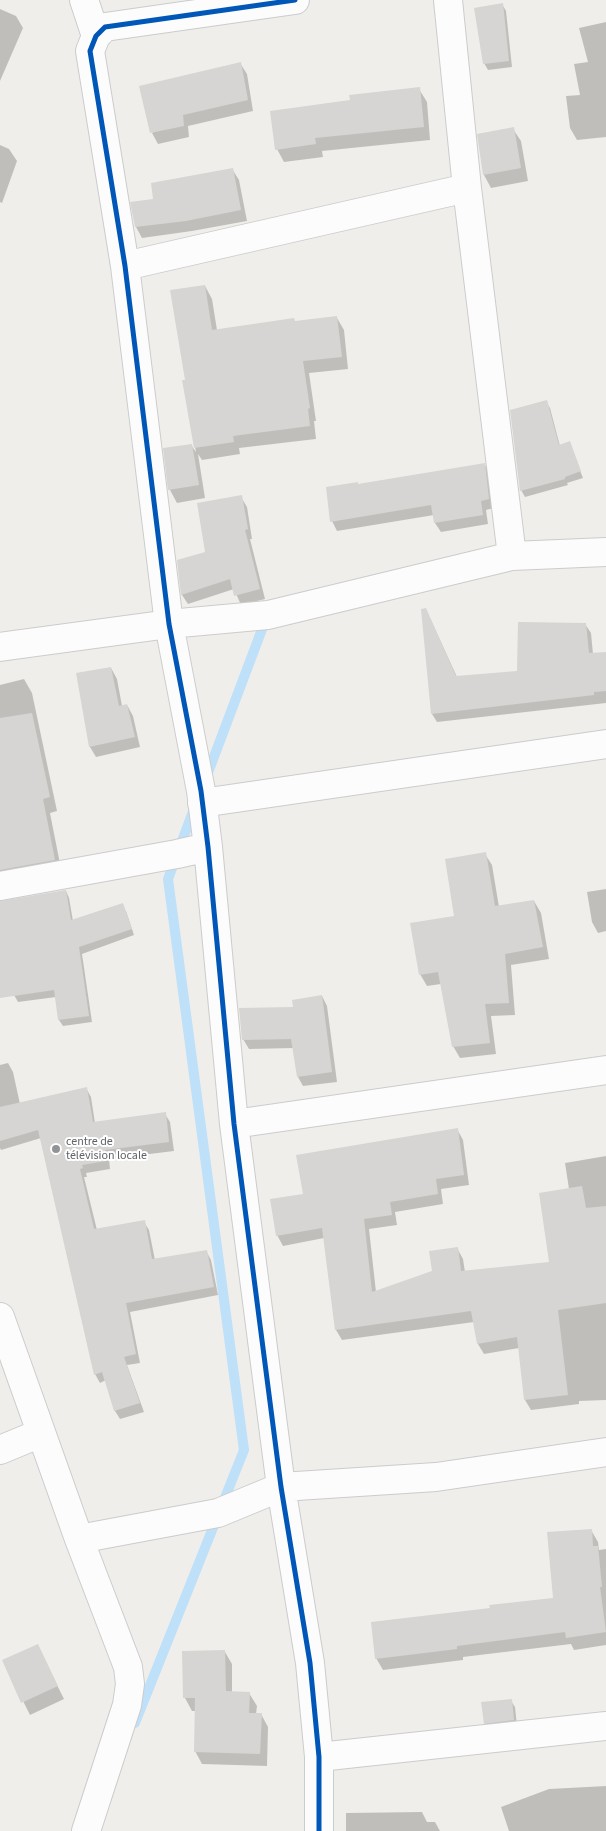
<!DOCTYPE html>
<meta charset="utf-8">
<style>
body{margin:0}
canvas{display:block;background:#efeeea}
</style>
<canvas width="606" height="1831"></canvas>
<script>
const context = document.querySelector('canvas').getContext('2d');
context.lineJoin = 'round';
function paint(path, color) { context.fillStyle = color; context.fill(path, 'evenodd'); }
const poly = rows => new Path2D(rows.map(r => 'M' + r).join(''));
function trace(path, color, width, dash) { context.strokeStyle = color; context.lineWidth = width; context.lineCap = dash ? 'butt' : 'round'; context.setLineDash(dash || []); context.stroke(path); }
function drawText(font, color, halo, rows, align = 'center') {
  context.font = font + ' "Source Sans 3",sans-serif'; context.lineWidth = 4; context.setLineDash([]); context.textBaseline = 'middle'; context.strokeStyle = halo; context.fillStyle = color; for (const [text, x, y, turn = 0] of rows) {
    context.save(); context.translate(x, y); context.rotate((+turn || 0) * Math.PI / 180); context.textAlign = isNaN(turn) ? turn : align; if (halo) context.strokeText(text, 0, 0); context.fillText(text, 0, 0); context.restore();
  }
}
const shadow = poly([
 [502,4,506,11,512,67,488,70,484,63],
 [0,9,16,16,23,28,0,81],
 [606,22,606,137,577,140,570,128,566,96,580,95,574,64,588,62,579,28],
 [240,63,247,74,253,111,188,126,189,137,158,144,152,133],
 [419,89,427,102,430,140,322,151,323,157,284,162,277,149,351,101],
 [513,129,521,141,528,181,491,188,484,175,479,135],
 [0,145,9,149,17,161,2,203,0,202],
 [232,169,239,180,247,221,192,231,142,238,136,227,132,203,154,200],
 [205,286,212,299,217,330,337,318,344,330,348,369,309,373,316,421,314,421,316,439,239,448,240,454,202,460,198,454,205,498,177,503,170,490,165,450,191,445,196,452,184,381,186,381],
 [546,402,550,408,560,446,569,443,583,478,567,483,568,485,525,497,521,490],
 [484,464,490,473,494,508,486,510,488,524,441,532,435,523,434,515,337,531,332,521,358,485],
 [241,497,247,507,252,539,250,539,265,599,241,605,234,589,188,604,182,595,178,561,206,553],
 [430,618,457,677,518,673,585,624,591,633,593,654,606,653,606,703,437,722,432,714],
 [111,668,117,679,122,706,127,705,133,716,140,747,96,757,90,747,78,674],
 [24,679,32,693,57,811,50,813,62,874,0,888,0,685],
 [485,854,492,865,499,907,534,901,541,913,549,959,511,965,515,1015,491,1016,496,1054,460,1058,453,1046,441,984,427,986,420,974,455,917],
 [606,889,606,931,598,933,592,922,587,892],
 [66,891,69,898,73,921,126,911,134,935,82,954,92,1022,63,1026,59,1020,56,997,18,1002,14,995,0,925,0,902],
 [322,996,327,1006,337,1082,303,1086,298,1077,294,1048,249,1049,243,1039,294,1009],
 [8,1063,13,1072,20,1104,86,1088,91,1097,95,1123,165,1114,170,1122,174,1151,109,1159,110,1169,86,1173,87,1177,84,1177,97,1230,144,1222,149,1230,155,1260,206,1251,211,1260,218,1295,130,1312,140,1363,127,1365,144,1412,120,1419,115,1411,106,1380,100,1383,95,1374,41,1138,1,1150,0,1148,0,1065],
 [457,1129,463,1140,469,1185,441,1189,443,1204,395,1212,397,1225,369,1229,376,1292,433,1271,457,1248,463,1259,465,1272,551,1264,569,1189,565,1163,606,1156,606,1400,579,1401,579,1404,531,1410,525,1400,519,1348,484,1354,478,1344,474,1322,342,1340,336,1330,324,1238,283,1246,277,1235,304,1195],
 [591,1530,598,1542,599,1550,606,1549,606,1645,574,1650,571,1644,463,1657,463,1660,383,1670,376,1658,491,1609,555,1599],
 [37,1645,64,1699,30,1715,3,1661],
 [184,1652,225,1652,232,1664,232,1693,249,1693,257,1706,256,1714,261,1714,268,1727,267,1766,202,1764,195,1751,196,1711,192,1711,185,1698],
 [511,1701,515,1707,517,1726,488,1730,485,1723],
 [606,1786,606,1831,509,1831,501,1807,549,1789],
 [422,1812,427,1822,435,1822,440,1831,346,1831,346,1813]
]);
const stream = poly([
 [206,778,267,616],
 [135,1723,244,1450,168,879,195,806]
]);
const building = poly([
 [503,3,509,61,483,64,474,8],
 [241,62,248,100,183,115,184,126,150,133,139,86],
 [420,87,424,127,315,138,316,144,275,150,270,111,350,100,349,95],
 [514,127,521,168,483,175,477,134],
 [233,168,241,210,186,221,135,227,130,202,153,199,151,183],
 [205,285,212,330,294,318,295,321,337,316,342,357,303,361,310,408,308,409,310,426,233,436,234,442,194,448,182,380,185,380,170,290],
 [547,400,559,445,570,441,581,471,565,477,565,479,520,491,510,410],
 [192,444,199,485,168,490,163,448],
 [485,463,489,499,481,501,483,515,434,523,431,505,330,522,326,487,358,482,358,484],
 [242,495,248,529,245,530,260,589,234,596,230,579,181,595,177,560,205,552,197,503],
 [426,608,456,676,517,671,518,622,586,623,589,653,606,652,606,691,594,692,594,695,431,714,421,609],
 [111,667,119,706,127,704,135,737,89,747,76,673],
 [32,713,50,797,43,799,55,860,0,870,0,718],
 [486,852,495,906,534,900,543,947,505,954,509,1003,485,1004,490,1043,452,1047,438,972,419,975,410,923,454,916,445,859],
 [66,890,71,920,123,903,132,929,79,947,89,1016,58,1020,54,990,0,998,0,901],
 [322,995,332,1072,297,1077,291,1039,242,1040,239,1008,293,1007,292,1000],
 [87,1087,93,1122,166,1112,169,1142,105,1150,106,1161,82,1165,83,1168,80,1169,94,1229,145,1220,152,1259,207,1250,214,1287,126,1303,136,1354,124,1357,140,1403,114,1411,102,1372,94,1375,38,1130,0,1141,0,1107],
 [458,1128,464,1175,436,1179,438,1194,390,1202,392,1215,364,1219,372,1292,432,1271,429,1251,458,1247,461,1271,549,1262,539,1193,582,1186,586,1208,606,1206,606,1303,558,1310,568,1395,524,1400,517,1337,477,1344,471,1311,335,1330,322,1228,276,1236,270,1199,303,1194,296,1155],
 [592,1529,593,1546,598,1546,602,1587,600,1587,606,1632,566,1638,565,1632,457,1646,457,1649,375,1659,371,1622,490,1608,489,1605,553,1598,547,1532],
 [38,1644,58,1686,21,1703,2,1660],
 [225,1650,226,1691,250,1692,249,1713,262,1713,260,1754,194,1752,195,1698,183,1698,182,1651],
 [512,1699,514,1720,484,1724,481,1702]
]);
const street = poly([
 [84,0,96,36],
 [295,0,105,27,96,36,90,51,125,266,169,624,201,791,208,847,234,1124,281,1487,310,1663,319,1757,319,1831],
 [448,0,467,188,512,556],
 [125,266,467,188],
 [0,647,169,624,268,615,512,556,606,552],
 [202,803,606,744],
 [0,886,177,854,208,847],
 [234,1124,606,1070],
 [0,1317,79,1539,128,1667,130,1684,127,1705,86,1831],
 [0,1450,41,1433],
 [79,1539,218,1513,281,1487,436,1477,606,1452],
 [319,1757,606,1726]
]);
const cycleway = poly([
 [295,0,105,27,96,36,90,51,125,266,169,624,201,791,208,847,234,1124,281,1487,310,1663,319,1757,319,1831]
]);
const markers = [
 [56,1149,5,"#919496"]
];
const poiNames = [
 ["centre de",66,1142],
 ["télévision locale",66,1156]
];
paint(shadow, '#0003');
trace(stream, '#bfe0f9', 10);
paint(building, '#d6d5d3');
trace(street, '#cbcccc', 30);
trace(street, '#fdfcfc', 28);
trace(cycleway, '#0057b8', 5);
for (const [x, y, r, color] of markers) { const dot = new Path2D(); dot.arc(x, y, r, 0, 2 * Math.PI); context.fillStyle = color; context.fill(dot); trace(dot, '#fff', 2); }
drawText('12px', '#5f6368', '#fff', poiNames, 'left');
</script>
